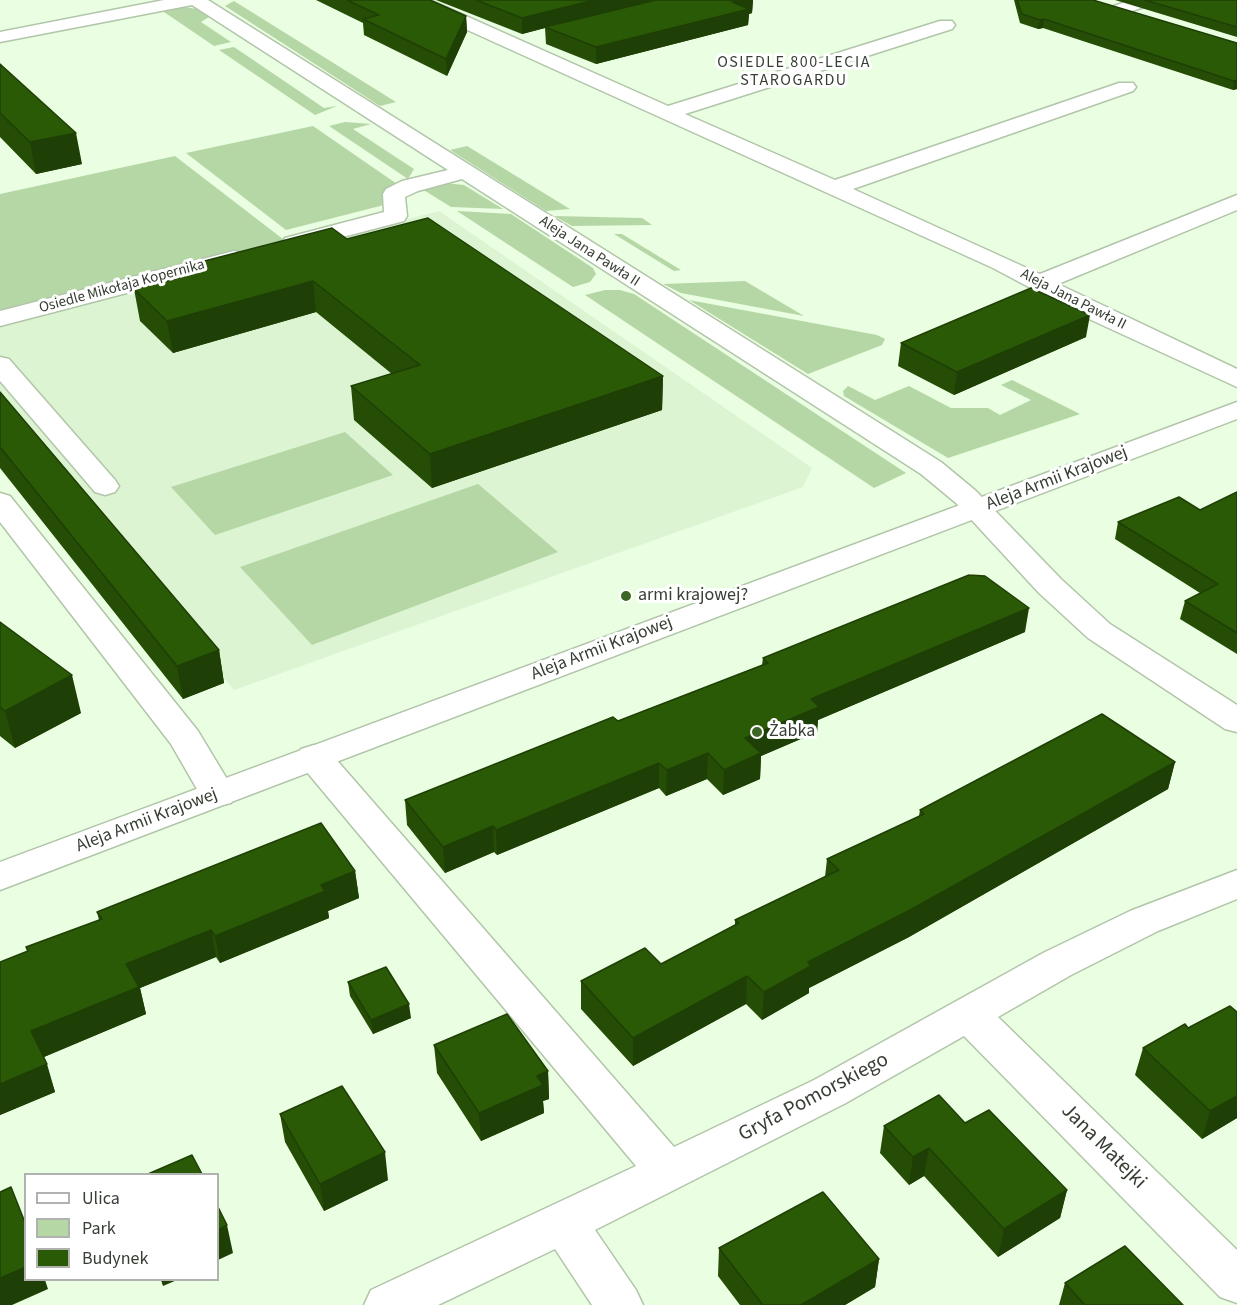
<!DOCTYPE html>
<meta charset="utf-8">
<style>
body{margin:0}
#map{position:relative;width:1237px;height:1305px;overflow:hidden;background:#eafee1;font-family:"Source Sans 3",sans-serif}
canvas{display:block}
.legend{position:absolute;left:24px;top:1173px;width:195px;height:108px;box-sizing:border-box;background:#fff;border:2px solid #afb2ae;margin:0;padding:8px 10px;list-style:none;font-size:18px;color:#373f34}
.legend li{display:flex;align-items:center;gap:12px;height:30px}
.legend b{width:30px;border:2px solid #afb2ae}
</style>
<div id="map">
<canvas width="1237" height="1305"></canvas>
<ul class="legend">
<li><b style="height:8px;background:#fff"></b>Ulica</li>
<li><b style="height:16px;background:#b5d7a6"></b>Park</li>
<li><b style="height:16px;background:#2b5a07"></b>Budynek</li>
</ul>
</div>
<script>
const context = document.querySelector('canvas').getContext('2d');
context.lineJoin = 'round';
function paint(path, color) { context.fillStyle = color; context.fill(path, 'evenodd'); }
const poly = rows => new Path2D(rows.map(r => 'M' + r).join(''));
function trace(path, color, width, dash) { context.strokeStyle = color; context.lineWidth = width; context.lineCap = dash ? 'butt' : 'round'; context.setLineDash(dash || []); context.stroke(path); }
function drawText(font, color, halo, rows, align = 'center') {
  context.font = font + ' "Source Sans 3",sans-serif'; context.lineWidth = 6; context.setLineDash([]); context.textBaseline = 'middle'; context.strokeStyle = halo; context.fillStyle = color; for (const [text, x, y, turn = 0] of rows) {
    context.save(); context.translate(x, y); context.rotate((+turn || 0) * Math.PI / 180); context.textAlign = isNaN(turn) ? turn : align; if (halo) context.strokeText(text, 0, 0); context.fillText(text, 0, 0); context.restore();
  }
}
const built = poly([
 [439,211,812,468,803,487,234,690,0,411,0,326]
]);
const green = poly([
 [234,1,396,102,380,106,225,6],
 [185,7,197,9,209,17,201,22,231,42,214,46,161,10],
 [234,47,324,108,337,106,315,115,219,50],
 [345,122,371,124,353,129,414,169,408,179,329,126],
 [313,126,397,184,383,192,384,205,286,230,186,153],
 [467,146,570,209,546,211,450,150],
 [175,156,288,243,0,313,0,194],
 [444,183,464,185,503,209,451,207,422,189],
 [457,211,511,214,593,268,596,274,590,282,573,287],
 [554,216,642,218,652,225,572,226],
 [614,234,622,234,681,270,674,271],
 [745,281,804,316,681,293,663,284],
 [605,290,620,290,634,294,906,473,874,488,585,295],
 [689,300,877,335,885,339,882,345,808,374],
 [1012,380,1080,414,948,458,844,396,843,391,848,386,875,400,909,386,951,408,988,408,1000,415,1031,400,1001,385],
 [345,432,393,475,215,535,171,487],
 [478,484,558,552,312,645,240,567]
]);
const minor = poly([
 [164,0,208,0,941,462,976,491,1061,579,1110,624,1237,705,1237,732,1225,729,1088,638,1039,593,956,503,921,474,462,179,418,191,405,197,407,216,404,221,293,250,285,248,281,243,285,238,384,212,383,194,386,189,402,181,448,170,192,5,0,42,0,32,164,0],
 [407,0,430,0,668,106,940,21,952,21,955,25,952,29,685,114,835,180,1119,83,1133,83,1136,87,1133,91,853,189,1040,274,1237,195,1237,210,1058,284,1237,369,1237,387,1089,319,993,268,410,4,407,0],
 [1131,0,1156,0,1153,4,1120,15,1111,10,1114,6,1131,0],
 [234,251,242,253,246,258,242,263,0,326,0,311,234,251],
 [0,357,9,359,115,480,119,486,115,492,105,495,95,492,0,381,0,357],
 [0,493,10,496,198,731,236,794,231,803,218,806,205,803,171,744,0,522,0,493],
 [314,745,327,749,674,1147,814,1080,1043,953,1130,911,1237,870,1237,899,1158,931,1071,975,998,1017,1237,1250,1237,1303,1220,1297,964,1036,844,1104,595,1230,636,1290,643,1305,592,1305,555,1249,438,1305,364,1305,371,1290,636,1166,301,765,296,757,301,749,314,745]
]);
const major = poly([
 [1237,402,1237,419,0,890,0,862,1237,402]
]);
const wall = poly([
 [316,0,430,0,466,16,467,32,447,76,364,35,363,23],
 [436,0,753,0,752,13,749,14,748,25,596,64,546,44,545,28,522,34],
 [1014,0,1093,0,1237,43,1237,89,1233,90,1043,28,1038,29,1020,23],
 [1115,0,1237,0,1237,37],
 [0,64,82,164,36,174,0,137],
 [347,239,663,376,662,410,432,488,354,420,351,386,392,374,316,312,173,353,140,321,134,289,190,275,189,265],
 [1086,337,954,395,898,366,901,343],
 [0,392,219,650,224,683,183,699,0,468],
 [1237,492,1237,654,1180,619,1185,601,1200,593,1115,539,1118,522,1200,510],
 [0,622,81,713,15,748,0,736],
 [1025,632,818,720,817,732,761,756,760,779,723,795,707,779,666,796,659,788,497,855,494,852,445,873,407,825,405,800,618,721,762,665,763,658],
 [1175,762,1168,789,909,937,809,988,809,993,762,1020,746,1004,633,1066,581,1009,581,981,661,964,735,925,735,920,825,877,827,859,919,816,920,810],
 [355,871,359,898,328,911,329,918,220,963,216,957,140,988,146,1014,44,1057,55,1092,0,1115,27,951,26,947,99,920,97,912],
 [348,982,411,1018,373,1034,350,996],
 [1237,1012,1237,1118,1202,1139,1135,1075,1143,1048,1188,1028],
 [434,1045,548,1071,549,1099,543,1101,544,1113,481,1141,437,1073],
 [280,1114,388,1180,324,1211,285,1142],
 [965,1123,1067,1190,1060,1218,998,1257,924,1176,909,1185,880,1153,884,1126],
 [719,1248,879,1259,875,1287,845,1305,740,1305,718,1276],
 [1065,1283,1183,1305,1059,1305]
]);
const shadedWall = poly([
 [594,0,659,0,545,27,545,28,522,34,522,18],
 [741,0,753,0,752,13,749,14,748,25,596,64,596,47],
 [466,16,467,32,447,76,446,59],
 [1044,19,1043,28,1038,29,1040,20],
 [1237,80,1237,89,1233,90,1234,81],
 [76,133,82,164,36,174,30,142],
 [313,281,316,312,173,353,167,321],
 [1090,315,1086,337,954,395,957,372],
 [663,376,662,410,432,488,430,454],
 [1029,608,1025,632,818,720,817,732,761,756,760,779,723,795,724,770,745,738,811,699],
 [219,650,224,683,183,699,177,666],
 [72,675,81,713,15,748,5,711],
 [708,753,707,779,666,796,667,770],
 [1175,762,1168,789,909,937,809,988,809,993,762,1020,764,992,808,962],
 [659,763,659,788,497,855,496,830],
 [493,826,494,852,445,873,443,847],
 [355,871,359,898,328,911,329,918,220,963,215,936,321,885],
 [211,930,216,957,140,988,146,1014,39,1059,31,1031,126,964],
 [747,976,746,1004,633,1066,633,1038],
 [409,1004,411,1018,373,1034,371,1020],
 [47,1064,55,1092,0,1115,0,1084],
 [548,1071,549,1099,543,1101,544,1113,481,1141,479,1113,537,1076],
 [1237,1096,1237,1118,1202,1139,1210,1111],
 [929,1148,924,1176,909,1185,913,1157],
 [385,1152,388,1180,324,1211,320,1184],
 [1067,1190,1060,1218,998,1257,1004,1229],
 [227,1225,233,1253,218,1260,218,1230],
 [879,1259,875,1287,845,1305,801,1305],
 [26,1267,26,1280,45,1280,48,1289,12,1305,0,1305,0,1278],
 [161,1280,177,1280,163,1286]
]);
const building = poly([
 [347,0,430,0,466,16,446,59,363,19,379,15,347,0],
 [476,0,594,0,522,18,476,0],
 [656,0,741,0,732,2,749,9,596,47,545,27,656,0],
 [1017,0,1093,0,1237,43,1237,80,1234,81,1044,19,1040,20,1022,14,1017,0],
 [1145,0,1237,0,1237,27,1145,0],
 [0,64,76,133,30,142,0,113,0,64],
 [428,218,663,376,430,454,351,386,420,365,313,281,167,321,134,289,198,273,189,265,332,228,347,239,428,218],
 [1031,288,1090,315,957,372,901,343,1031,288],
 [0,392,219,650,177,666,0,447,0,392],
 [1237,492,1237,633,1185,601,1218,584,1118,522,1179,497,1200,510,1237,492],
 [969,575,985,576,1029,608,811,699,819,707,745,738,761,753,724,770,708,753,667,770,659,763,496,830,493,826,443,847,405,800,613,717,618,721,768,663,763,658,969,575],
 [0,622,72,675,5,711,0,707,0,622],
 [1102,714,1175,762,912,909,808,962,811,966,764,992,747,976,633,1038,581,981,645,948,661,964,739,923,735,920,839,870,827,859,924,814,920,810,1102,714],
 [321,823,355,871,321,885,325,891,269,914,215,936,211,930,126,964,139,987,31,1031,47,1064,0,1084,0,962,28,951,26,947,102,919,97,912,321,823],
 [386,967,409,1004,371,1020,348,982,386,967],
 [1230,1006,1237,1012,1237,1096,1210,1111,1143,1048,1185,1024,1188,1028,1230,1006],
 [507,1014,548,1071,537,1076,543,1085,479,1113,434,1045,507,1014],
 [342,1086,385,1152,320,1184,280,1114,342,1086],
 [939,1095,965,1123,989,1110,1067,1190,1004,1229,929,1148,913,1157,884,1126,939,1095],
 [192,1155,202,1174,148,1174,192,1155],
 [11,1187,26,1225,26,1267,0,1278,0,1192,11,1187],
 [823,1192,879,1259,801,1305,763,1305,719,1248,823,1192],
 [218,1207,227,1225,218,1230,218,1207],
 [1125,1246,1183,1305,1085,1305,1065,1283,1125,1246]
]);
const markers = [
 [626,596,6,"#3c6623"],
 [757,732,6,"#3c6623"]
];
const farStreetnames = [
 ["Aleja Jana Pawła II",589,252,33],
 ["Osiedle Mikołaja Kopernika",122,287,-15],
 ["Aleja Jana Pawła II",1073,300,27]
];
const farNeighbourhoodnames = [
 ["OSIEDLE 800-LECIA",794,63],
 ["STAROGARDU",794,81]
];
const streetNames = [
 ["Aleja Armii Krajowej",1057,479,-21],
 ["Aleja Armii Krajowej",602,649,-21],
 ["Aleja Armii Krajowej",147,821,-21]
];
const poiNames = [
 ["armi krajowej?",638,596],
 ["Żabka",769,732]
];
const nearStreetnames = [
 ["Gryfa Pomorskiego",814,1098,-28],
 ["Jana Matejki",1103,1147,45]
];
paint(built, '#dcf4d1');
paint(green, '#b5d7a6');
trace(minor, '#b1c5a9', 3);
trace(major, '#b1c5a9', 3);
paint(minor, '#fff');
paint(major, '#fff');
paint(wall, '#254d06');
paint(shadedWall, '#1e3f05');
paint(building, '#2b5a07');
trace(building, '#1e3f05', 1.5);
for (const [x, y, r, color] of markers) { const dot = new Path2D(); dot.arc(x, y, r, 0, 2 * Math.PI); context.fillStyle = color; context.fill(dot); trace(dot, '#fff', 2); }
drawText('15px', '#373f34', '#fff', farStreetnames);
context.letterSpacing = '1.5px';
drawText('16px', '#373f34', '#fff', farNeighbourhoodnames);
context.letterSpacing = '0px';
drawText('18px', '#373f34', '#fff', streetNames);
drawText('18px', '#373f34', '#fff', poiNames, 'left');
drawText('21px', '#373f34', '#fff', nearStreetnames);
</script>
